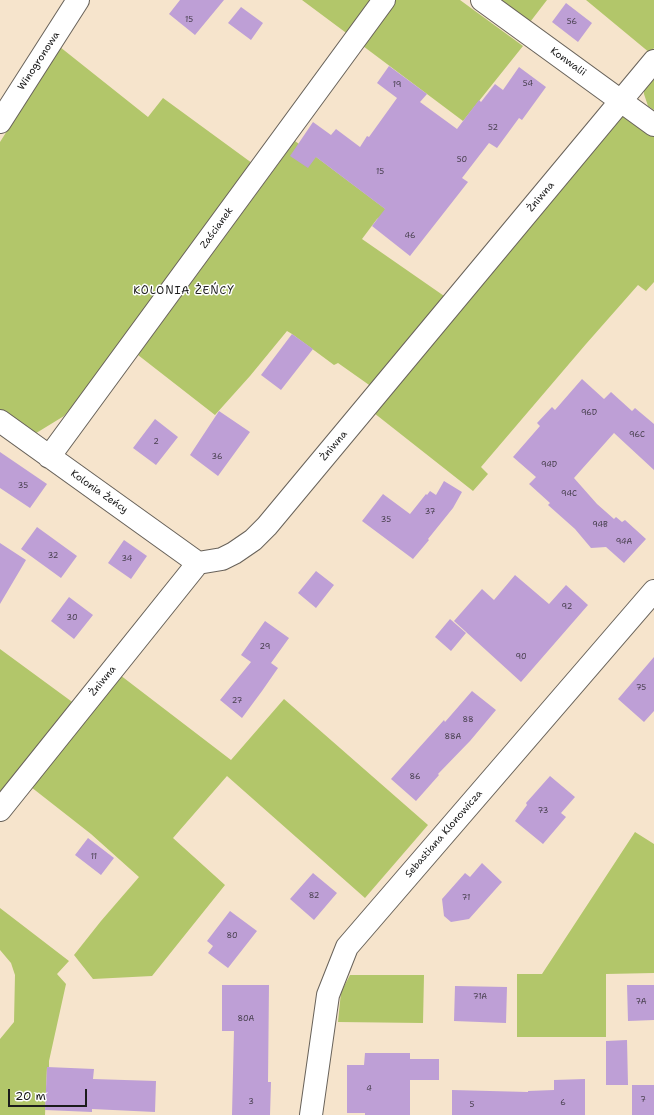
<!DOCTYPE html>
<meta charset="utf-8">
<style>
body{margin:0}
#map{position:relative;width:654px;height:1115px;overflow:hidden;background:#f6e4cc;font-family:"Shantell Sans",sans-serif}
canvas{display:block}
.scale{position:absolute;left:8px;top:1089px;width:79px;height:18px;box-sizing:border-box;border:2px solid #1c1c1c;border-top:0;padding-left:5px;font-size:12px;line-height:14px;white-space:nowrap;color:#1c1c1c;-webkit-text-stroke:3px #fff;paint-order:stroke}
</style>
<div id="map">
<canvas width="654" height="1115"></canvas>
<div class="scale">20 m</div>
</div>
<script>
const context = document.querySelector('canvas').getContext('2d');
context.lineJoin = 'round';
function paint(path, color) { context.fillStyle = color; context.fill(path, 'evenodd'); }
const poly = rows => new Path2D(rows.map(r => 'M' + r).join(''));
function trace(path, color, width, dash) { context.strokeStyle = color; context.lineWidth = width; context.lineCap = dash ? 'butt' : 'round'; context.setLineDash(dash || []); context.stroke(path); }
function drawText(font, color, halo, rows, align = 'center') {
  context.font = font + ' "Shantell Sans",sans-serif'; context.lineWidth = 3; context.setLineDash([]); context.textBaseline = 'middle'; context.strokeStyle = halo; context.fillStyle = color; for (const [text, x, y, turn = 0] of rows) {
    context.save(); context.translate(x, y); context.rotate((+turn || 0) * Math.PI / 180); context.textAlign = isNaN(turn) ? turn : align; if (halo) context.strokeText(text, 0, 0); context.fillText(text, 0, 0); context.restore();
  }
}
const green = poly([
 [302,0,374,0,349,35],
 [396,0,460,0,523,46,463,121,363,46],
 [491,0,547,0,527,26],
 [586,0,654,0,654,48,650,53],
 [60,47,148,117,163,98,256,166,110,363,64,416,33,435,0,410,0,142],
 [654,76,654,110,648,106,644,94,644,87],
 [623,112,654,131,654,282,646,291,638,285,586,344,481,467,488,474,473,491,374,413],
 [295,141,388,211,377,219,362,239,447,298,372,387,338,363,334,365,292,334,287,331,250,376,215,415,138,355],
 [0,649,75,704,0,796],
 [120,675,231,760,284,699,428,825,365,898,227,776,173,838,225,885,152,976,93,979,74,955,101,921,139,877,91,834,31,787],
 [635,832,654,844,654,973,606,974,606,1037,517,1037,517,974,542,974],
 [0,908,69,961,57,974,66,984,49,1061,49,1067,47,1067,45,1115,0,1115,0,1039,14,1022,15,975,11,963,0,950],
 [350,975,424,975,423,1023,338,1022,341,992]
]);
const building = poly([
 [180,0,224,0,195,35,169,14],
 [566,3,592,23,578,42,552,22],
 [241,7,263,23,251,40,228,23],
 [389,66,427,94,420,102,457,129,479,100,481,102,495,84,503,90,519,67,546,87,522,120,519,118,497,148,489,143,462,178,468,182,410,256,372,226,385,209,316,157,308,168,290,156,313,122,331,135,336,129,360,147,367,136,369,137,397,98,377,83],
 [292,334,313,349,281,390,261,375],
 [582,379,604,399,611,392,632,411,635,408,654,424,654,470,614,433,574,478,597,504,614,519,616,517,622,522,625,520,646,539,624,563,606,547,591,548,575,529,548,505,550,503,529,484,536,477,513,457,540,426,537,423,552,407,555,410],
 [219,411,250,432,218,476,190,455],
 [155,419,178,437,156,465,133,448],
 [0,452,47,484,30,508,0,488],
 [444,481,462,492,453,508,428,539,429,540,413,559,362,521,383,494,410,514,426,494,427,495,430,491,436,495],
 [37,527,77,556,61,578,21,549],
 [124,540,147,556,131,579,108,563],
 [0,543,26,560,0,604],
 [316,571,334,585,316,608,298,593],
 [515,575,549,604,566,585,588,605,521,682,454,621,482,589,494,600],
 [69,597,93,615,74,639,51,621],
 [450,619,466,633,451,651,435,637],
 [265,621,289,638,271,663,278,668,262,691,242,718,220,700,251,662,241,655],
 [654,657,654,711,644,722,618,699],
 [472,691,496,710,470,741,438,774,439,775,416,801,391,779,444,720,445,722],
 [550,776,575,797,561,813,566,817,543,844,515,821,527,805,526,803],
 [88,838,114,858,101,875,75,855],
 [482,863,502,882,469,919,451,922,444,916,442,899,465,873,470,877],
 [313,873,337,893,314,920,290,899],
 [230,911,257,931,228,968,208,953,213,946,207,941],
 [222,985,269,985,268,1082,271,1082,270,1115,232,1115,234,1031,222,1031],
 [627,985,654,985,654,1020,628,1021],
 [455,986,507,987,506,1023,454,1021],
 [627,1040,628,1085,606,1085,606,1041],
 [365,1053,410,1053,410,1059,439,1059,439,1080,410,1080,410,1115,365,1115,365,1113,347,1113,347,1065,364,1065],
 [47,1067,94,1069,93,1079,156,1081,155,1112,92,1109,92,1112,45,1110],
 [585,1079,585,1115,452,1115,452,1090,528,1092,528,1091,554,1090,554,1080],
 [632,1085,654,1085,654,1115,632,1115]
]);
const minor = poly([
 [482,0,654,125],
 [0,122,78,0],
 [0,421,198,563],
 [49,457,384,0],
 [0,810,198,563,222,559,234,553,253,540,267,526,654,61],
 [311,1115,328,995,347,947,654,591]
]);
const numberNames = [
 ["15",189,20],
 ["56",572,22],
 ["54",528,84],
 ["19",397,85],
 ["52",493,128],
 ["50",462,160],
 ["15",380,172],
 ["46",410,236],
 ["96D",589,413],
 ["96C",637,435],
 ["2",156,442],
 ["36",217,457],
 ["94D",549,465],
 ["35",23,486],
 ["94C",569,494],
 ["37",430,512],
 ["35",386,520],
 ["94B",600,525],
 ["94A",624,542],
 ["32",53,556],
 ["34",127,559],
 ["92",567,607],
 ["30",72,618],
 ["29",265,647],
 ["90",521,657],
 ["75",641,688],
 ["27",237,701],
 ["88",468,720],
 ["88A",453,737],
 ["86",415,777],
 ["73",543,811],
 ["11",94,857],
 ["82",314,896],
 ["71",466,898],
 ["80",232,936],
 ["71A",480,997],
 ["7A",641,1002],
 ["80A",246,1019],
 ["4",369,1089],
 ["7",643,1100],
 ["3",251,1102],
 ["6",563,1103],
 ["5",472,1105]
];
const streetNames = [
 ["Winogronowa",39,61,-57],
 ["Konwalii",568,62,36],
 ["Żniwna",541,197,-50],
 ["Zaścianek",217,228,-54],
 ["Żniwna",334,446,-50],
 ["Kolonia Żeńcy",99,492,35],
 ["Żniwna",103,681,-51],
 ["Sebastiana Klonowicza",444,834,-49]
];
const neighbourhoodNames = [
 ["KOLONIA ŻEŃCY",184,291]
];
paint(green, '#b2c66a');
paint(building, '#be9fd6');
trace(minor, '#68625a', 24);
trace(minor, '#fff', 22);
drawText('8px', '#443d4a', null, numberNames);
drawText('10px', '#1c1c1c', '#fff', streetNames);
context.letterSpacing = '1px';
drawText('11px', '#1c1c1c', '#fff', neighbourhoodNames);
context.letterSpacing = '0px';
</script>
